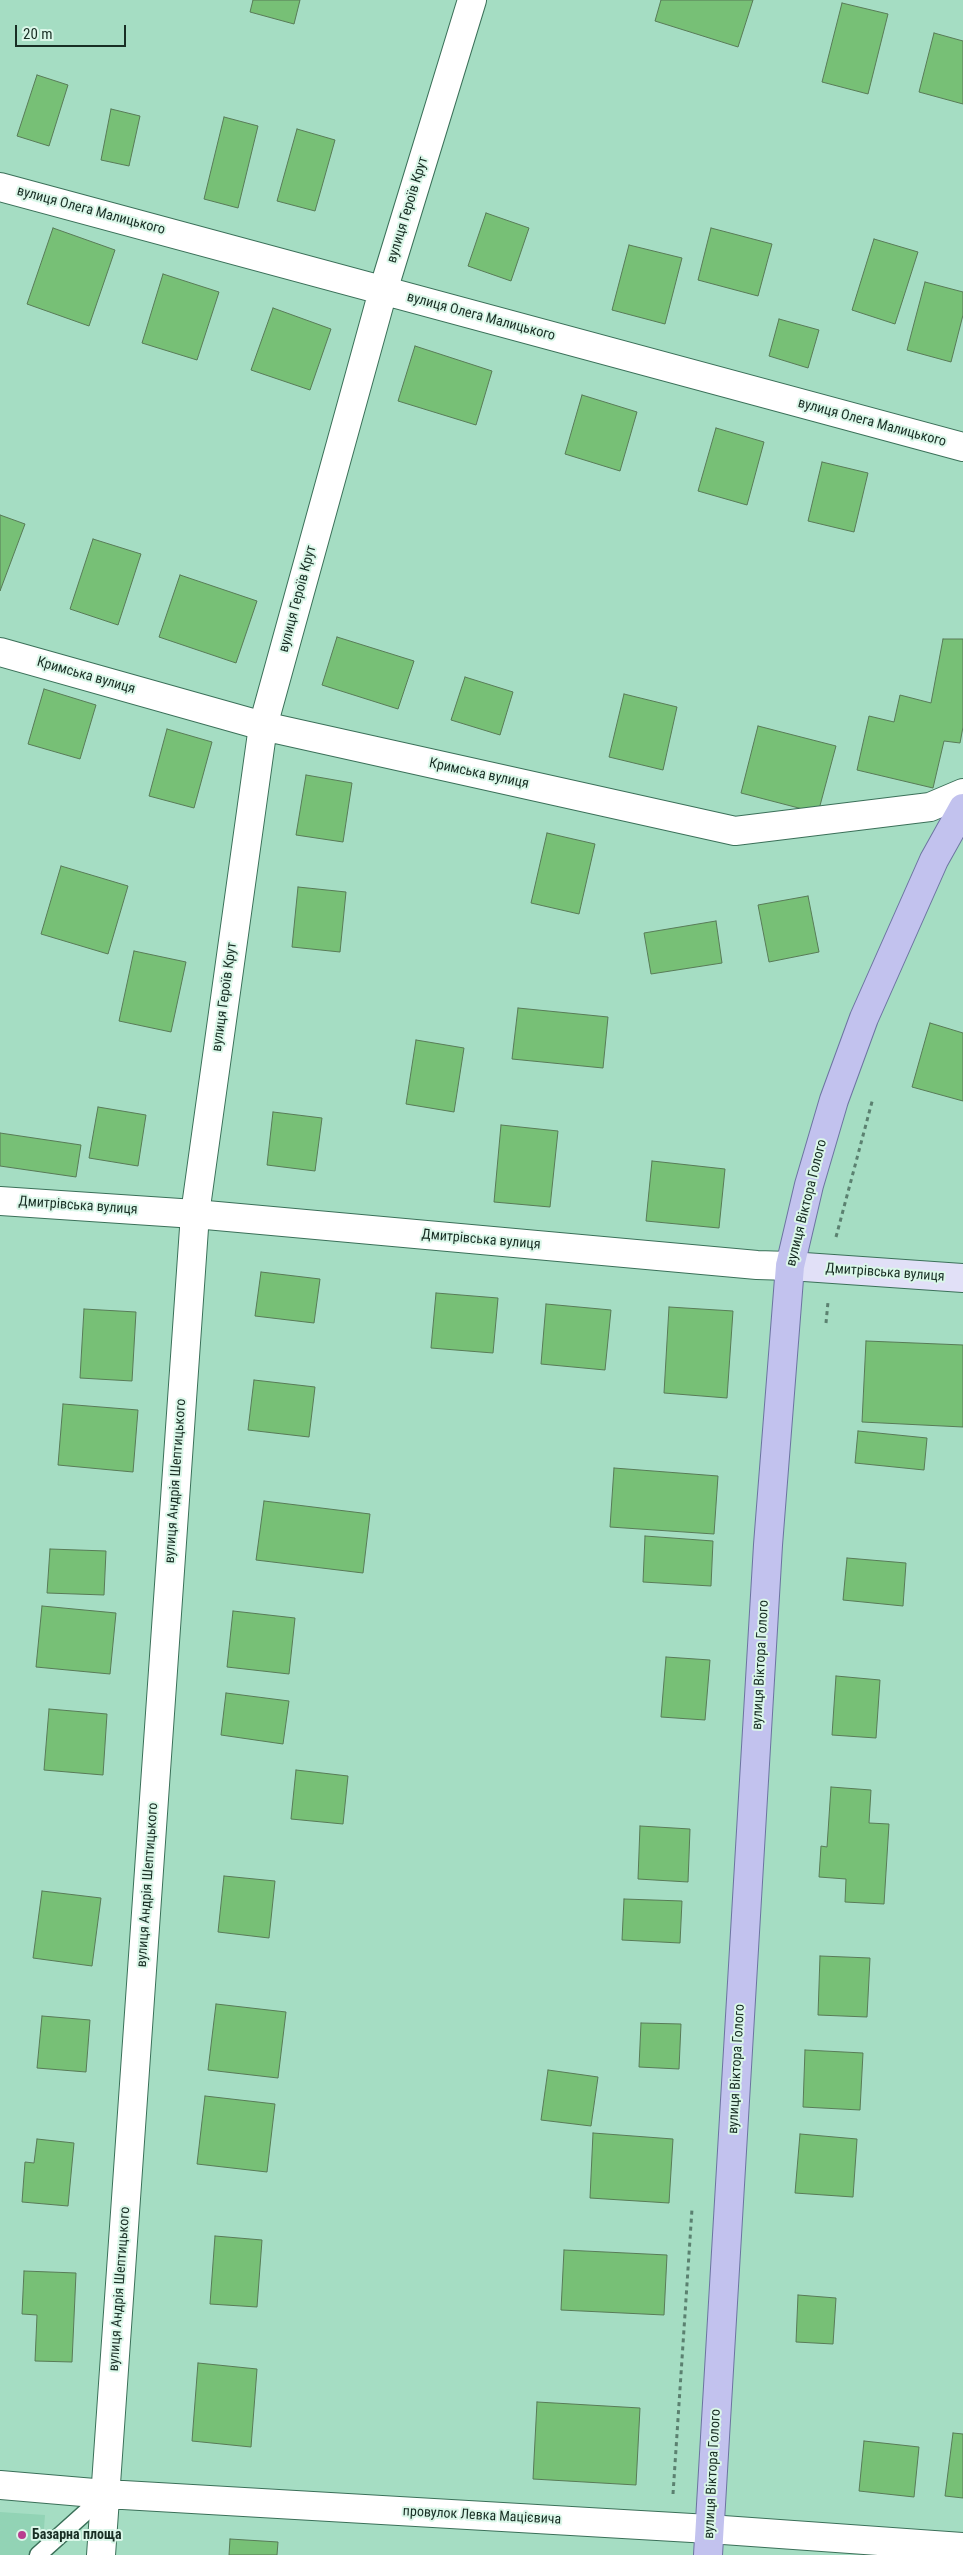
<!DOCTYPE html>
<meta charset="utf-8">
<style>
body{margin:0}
#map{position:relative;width:963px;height:2555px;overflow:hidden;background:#a5ddc3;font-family:"Roboto Condensed",sans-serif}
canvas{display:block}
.scale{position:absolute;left:15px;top:25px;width:111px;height:22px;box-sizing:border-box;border:2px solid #182e24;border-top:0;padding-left:6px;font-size:15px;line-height:18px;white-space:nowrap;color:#182e24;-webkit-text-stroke:4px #dbf7e9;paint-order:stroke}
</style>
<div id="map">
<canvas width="963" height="2555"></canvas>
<div class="scale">20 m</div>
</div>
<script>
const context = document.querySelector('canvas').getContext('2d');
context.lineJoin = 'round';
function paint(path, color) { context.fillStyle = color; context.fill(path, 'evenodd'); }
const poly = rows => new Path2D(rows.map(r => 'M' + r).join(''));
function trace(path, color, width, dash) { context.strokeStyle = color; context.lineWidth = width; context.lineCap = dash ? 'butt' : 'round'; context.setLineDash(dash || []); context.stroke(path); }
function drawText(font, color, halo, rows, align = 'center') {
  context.font = font + ' "Roboto Condensed",sans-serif'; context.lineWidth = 4; context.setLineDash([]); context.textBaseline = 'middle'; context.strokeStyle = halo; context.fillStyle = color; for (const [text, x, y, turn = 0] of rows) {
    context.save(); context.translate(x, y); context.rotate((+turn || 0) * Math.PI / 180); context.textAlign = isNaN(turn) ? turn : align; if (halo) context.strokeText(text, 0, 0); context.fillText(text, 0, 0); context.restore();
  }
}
const built = poly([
 [0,2512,45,2515,42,2555,0,2555]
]);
const building = poly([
 [253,0,300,0,294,24,250,12,253,0],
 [661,0,753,0,738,47,655,21,661,0],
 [842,3,888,14,868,94,822,82,842,3],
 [934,33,963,41,963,104,919,92,934,33],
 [37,75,68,85,49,146,17,136,37,75],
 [111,109,140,116,129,166,101,160,111,109],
 [224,117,258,126,238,208,204,199,224,117],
 [297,129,335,140,315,211,277,201,297,129],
 [486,213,529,228,511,281,468,266,486,213],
 [53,228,115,250,89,326,27,304,53,228],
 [711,228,772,244,758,296,698,280,711,228],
 [874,239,918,252,895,324,852,310,874,239],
 [629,245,682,258,665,324,612,310,629,245],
 [163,274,219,292,197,360,142,343,163,274],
 [925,282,963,292,963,315,951,362,907,350,925,282],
 [273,308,331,329,310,390,251,370,273,308],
 [779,319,819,330,808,368,769,356,779,319],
 [415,346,492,371,476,425,398,401,415,346],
 [582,395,637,412,620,471,565,454,582,395],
 [716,428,764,442,747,505,698,491,716,428],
 [822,462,868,473,854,532,808,521,822,462],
 [0,515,25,524,0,591,0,515],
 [93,539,141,554,118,625,70,609,93,539],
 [180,575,257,601,236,663,159,637,180,575],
 [337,637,414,661,398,709,322,685,337,637],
 [943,639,963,639,963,727,960,743,944,741,933,788,857,770,869,716,894,722,900,695,931,703,943,639],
 [465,677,513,692,500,735,451,720,465,677],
 [44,689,96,705,80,759,28,744,44,689],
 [624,694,677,707,663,770,609,757,624,694],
 [758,726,836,746,818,813,741,793,758,726],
 [167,729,212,742,194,808,149,796,167,729],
 [306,775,352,783,343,842,296,835,306,775],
 [547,833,595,844,579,914,531,903,547,833],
 [61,866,128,886,108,954,41,934,61,866],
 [298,887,346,892,340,952,292,947,298,887],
 [808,896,819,952,769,962,758,905,808,896],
 [716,921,722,963,651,974,644,933,716,921],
 [134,951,186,962,171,1032,119,1021,134,951],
 [518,1008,608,1017,603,1068,512,1059,518,1008],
 [930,1023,963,1033,963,1101,912,1087,930,1023],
 [416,1040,464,1048,454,1112,406,1104,416,1040],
 [98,1107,146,1115,138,1166,89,1158,98,1107],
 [273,1112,322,1118,315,1171,267,1165,273,1112],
 [501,1125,558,1131,550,1207,494,1202,501,1125],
 [0,1133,81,1145,76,1177,0,1166,0,1133],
 [652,1161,725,1169,719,1228,646,1221,652,1161],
 [261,1272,320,1279,314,1323,255,1316,261,1272],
 [436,1293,498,1298,493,1353,431,1348,436,1293],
 [546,1304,611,1310,605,1370,541,1364,546,1304],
 [669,1307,733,1311,727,1398,664,1393,669,1307],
 [84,1309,136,1312,132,1381,80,1378,84,1309],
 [866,1341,963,1345,963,1427,862,1422,866,1341],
 [254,1380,315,1387,309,1437,248,1430,254,1380],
 [63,1404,138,1410,133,1472,58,1465,63,1404],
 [858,1431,927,1438,924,1470,855,1463,858,1431],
 [614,1468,718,1476,714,1534,610,1527,614,1468],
 [264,1501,370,1514,363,1573,256,1560,264,1501],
 [645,1536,713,1541,711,1586,643,1582,645,1536],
 [50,1549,106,1551,104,1595,47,1593,50,1549],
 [847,1558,906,1563,903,1606,843,1600,847,1558],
 [42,1606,116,1613,110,1674,36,1667,42,1606],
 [233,1611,295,1618,289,1674,227,1667,233,1611],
 [666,1657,710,1660,705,1720,661,1717,666,1657],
 [836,1676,880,1680,876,1738,832,1735,836,1676],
 [226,1693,289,1701,283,1744,221,1735,226,1693],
 [49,1709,107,1714,103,1775,44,1770,49,1709],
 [296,1770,348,1776,343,1824,291,1819,296,1770],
 [831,1787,871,1790,869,1823,889,1824,884,1904,845,1902,846,1879,819,1877,821,1846,827,1847,831,1787],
 [640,1826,690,1829,688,1882,638,1879,640,1826],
 [224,1876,275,1881,269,1938,218,1932,224,1876],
 [42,1891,101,1898,92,1966,33,1958,42,1891],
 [624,1899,682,1901,680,1943,622,1940,624,1899],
 [820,1956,870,1958,867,2017,818,2015,820,1956],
 [216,2004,286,2012,278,2078,208,2070,216,2004],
 [42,2016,90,2020,86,2072,37,2068,42,2016],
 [641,2023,681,2024,679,2069,639,2067,641,2023],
 [805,2050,863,2053,860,2110,803,2107,805,2050],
 [548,2070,598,2077,591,2126,541,2120,548,2070],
 [205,2096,275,2104,267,2172,197,2164,205,2096],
 [593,2133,673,2139,669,2203,590,2198,593,2133],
 [800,2134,857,2139,853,2197,795,2193,800,2134],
 [37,2139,74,2143,68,2206,22,2202,25,2162,34,2163,37,2139],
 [215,2236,262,2240,257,2307,210,2304,215,2236],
 [564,2250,667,2255,664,2315,561,2310,564,2250],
 [24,2271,76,2273,72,2362,35,2361,37,2315,22,2314,24,2271],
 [798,2295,836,2298,833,2344,796,2342,798,2295],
 [198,2363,257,2369,251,2447,192,2441,198,2363],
 [537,2402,640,2408,636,2485,533,2479,537,2402],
 [953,2433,963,2434,963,2498,945,2496,953,2433],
 [864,2441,919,2447,914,2497,859,2491,864,2441],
 [230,2539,278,2542,277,2555,229,2555,230,2539]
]);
const path = poly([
 [836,1237,873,1098],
 [826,1323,828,1302],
 [673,2494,692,2209]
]);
const service = poly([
 [38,2555,106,2494]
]);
const minor = poly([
 [0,187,963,447],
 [0,652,263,726,735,831,930,807,963,793],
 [0,2485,106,2494,709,2529,963,2547],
 [101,2555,195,1214,263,726,383,291,472,0]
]);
const tertiary = poly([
 [0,1201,195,1214,757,1265,790,1266]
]);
const secondary = poly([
 [790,1266,963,1278]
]);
const primary = poly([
 [708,2555,768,1545,790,1266,809,1185,834,1100,864,1018,934,860,963,808]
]);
const markers = [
 [22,2535,5,"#b93e8f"]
];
const streetNames = [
 ["вулиця Героїв Крут",408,210,-73],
 ["вулиця Олега Малицького",91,211,15],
 ["вулиця Олега Малицького",481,317,15],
 ["вулиця Олега Малицького",872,423,15],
 ["вулиця Героїв Крут",298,599,-75],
 ["Кримська вулиця",86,676,16],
 ["Кримська вулиця",479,774,12],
 ["вулиця Героїв Крут",225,997,-82],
 ["вулиця Віктора Голого",807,1203,-76],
 ["Дмитрівська вулиця",78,1206,4],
 ["Дмитрівська вулиця",481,1240,5],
 ["Дмитрівська вулиця",885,1273,4],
 ["вулиця Андрія Шептицького",176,1481,-86],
 ["вулиця Віктора Голого",761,1665,-87],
 ["вулиця Андрія Шептицького",148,1885,-86],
 ["вулиця Віктора Голого",737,2069,-87],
 ["вулиця Андрія Шептицького",120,2289,-86],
 ["вулиця Віктора Голого",713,2474,-87],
 ["провулок Левка Мацієвича",482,2516,3]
];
const poiNames = [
 ["Базарна площа",32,2535]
];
paint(built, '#92d3b5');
paint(building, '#77c076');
trace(building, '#587b57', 1);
trace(service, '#3b7059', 19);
trace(minor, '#3b7059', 30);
trace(tertiary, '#3b7059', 30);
trace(secondary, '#3b7059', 30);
trace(primary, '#6c74a0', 30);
trace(path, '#5b8170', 3, [4, 4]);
trace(service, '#fff', 16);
trace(minor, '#fff', 28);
trace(tertiary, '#fff', 28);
trace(secondary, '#e1e0f7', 28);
trace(primary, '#c2c2ee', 28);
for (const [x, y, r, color] of markers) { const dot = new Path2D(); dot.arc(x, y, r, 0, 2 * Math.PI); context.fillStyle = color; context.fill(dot); trace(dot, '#dbf7e9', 2); }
drawText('14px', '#182e24', '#dbf7e9', streetNames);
drawText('bold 14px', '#182e24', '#dbf7e9', poiNames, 'left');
</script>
